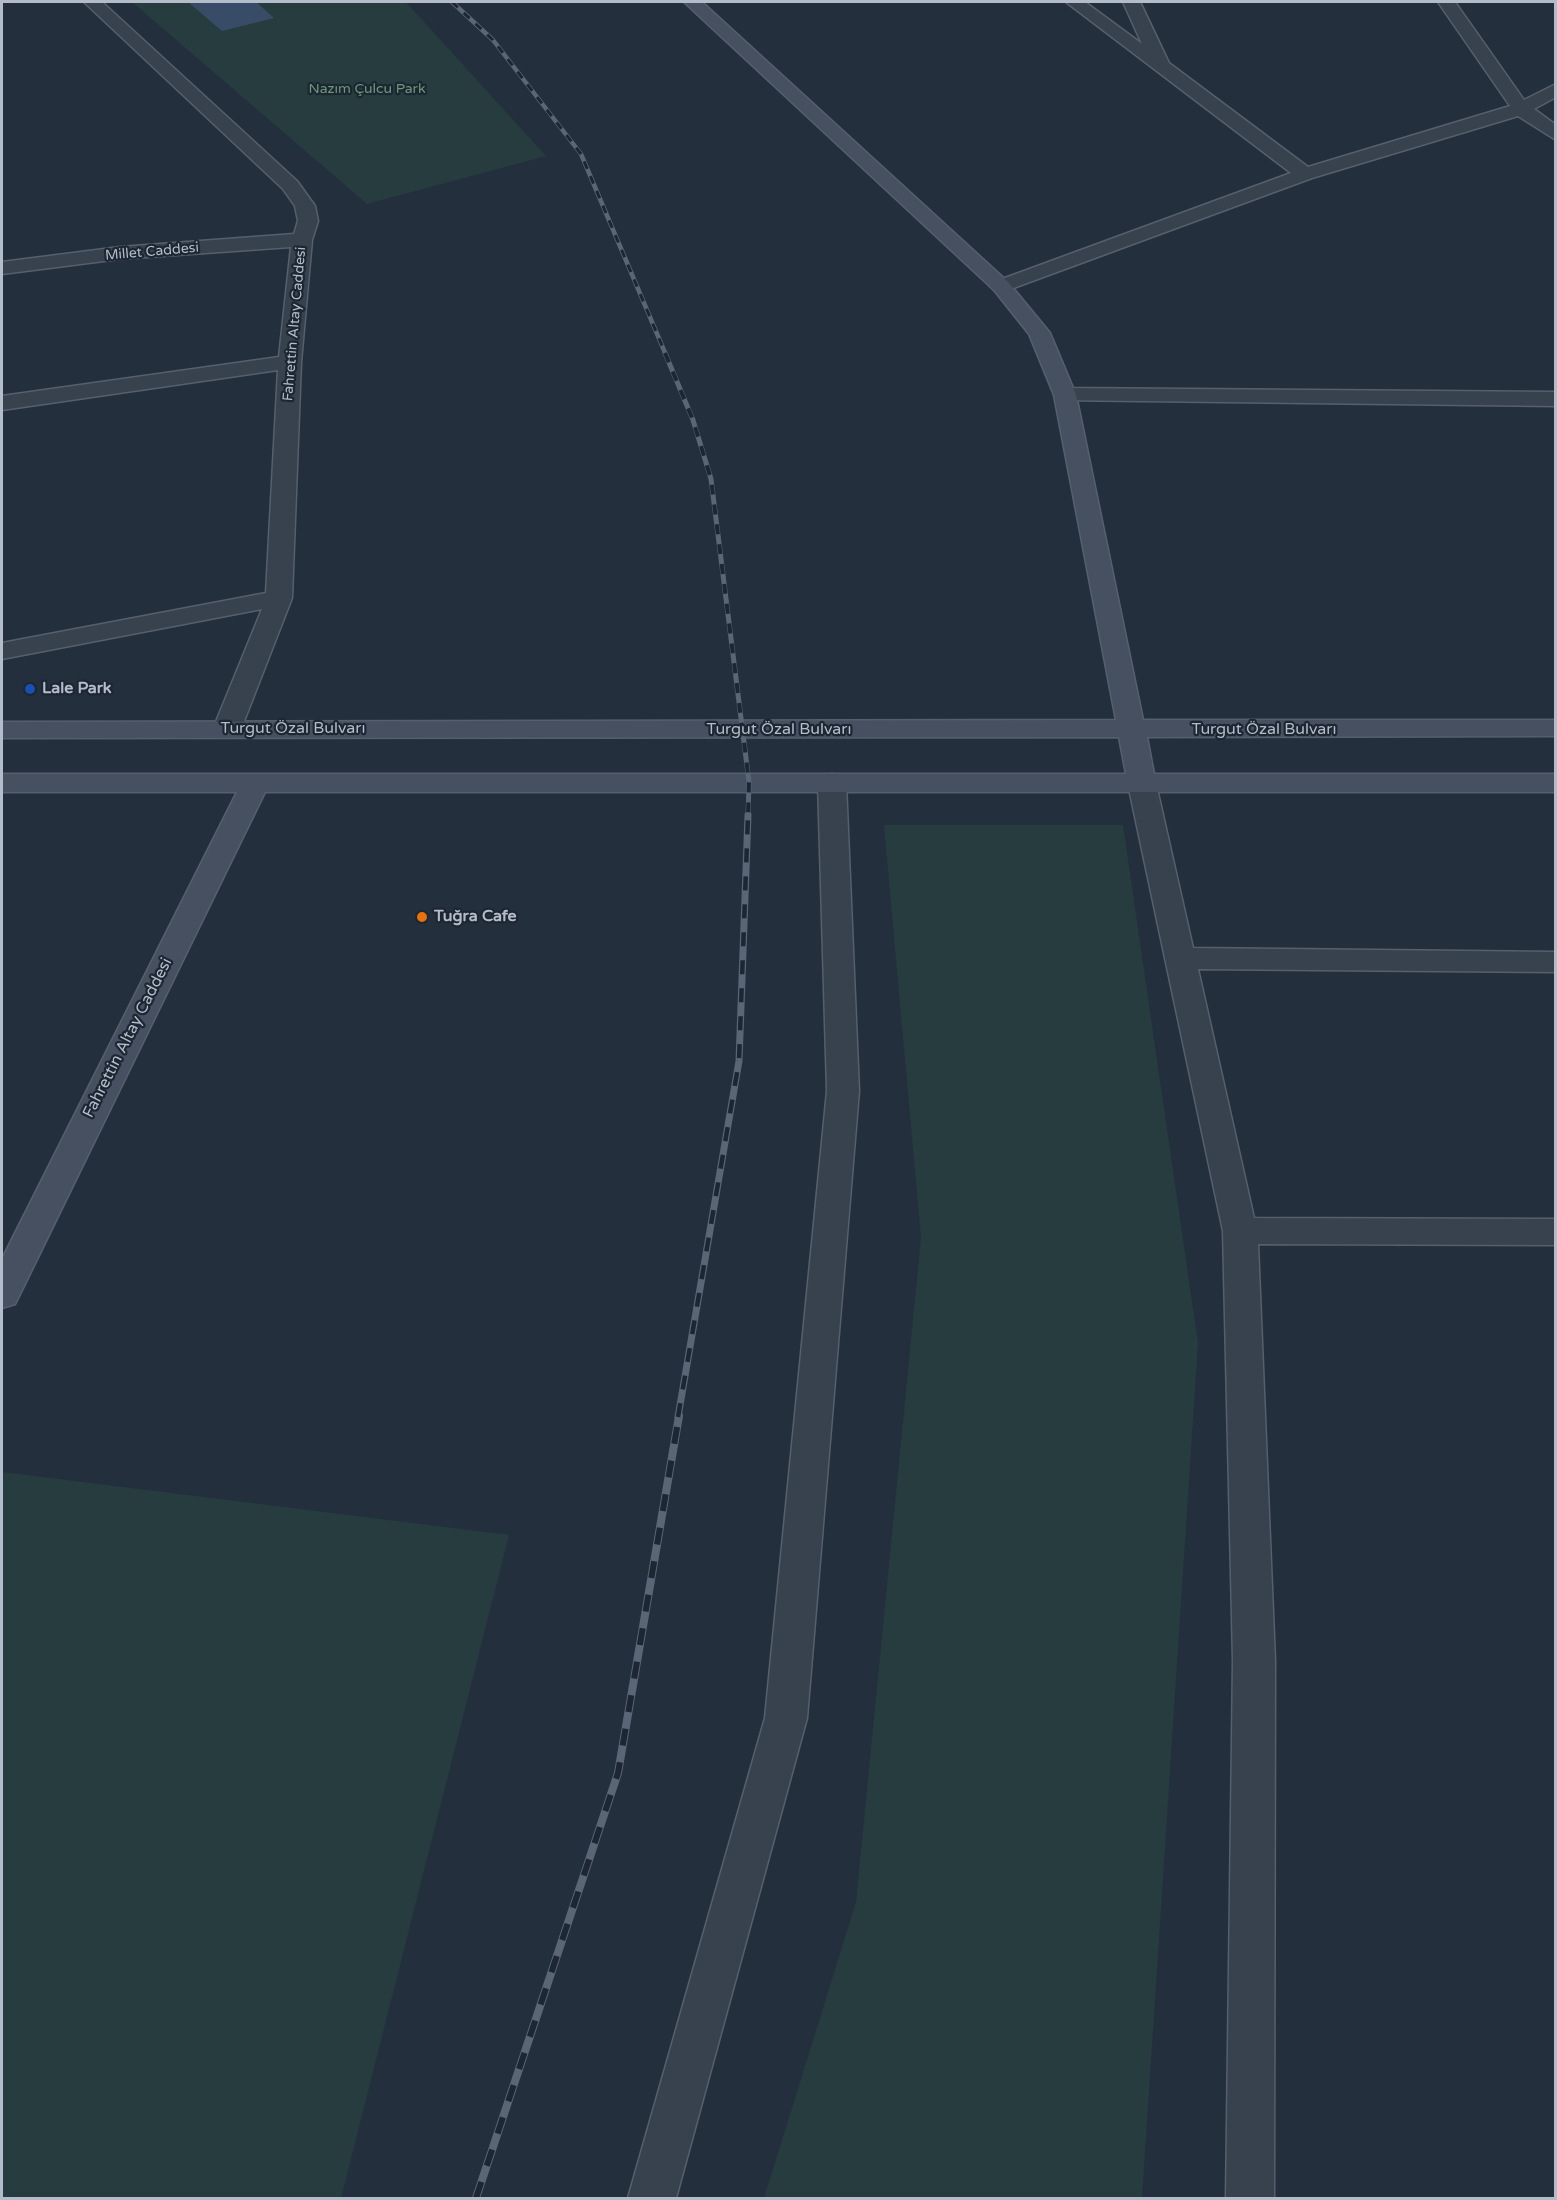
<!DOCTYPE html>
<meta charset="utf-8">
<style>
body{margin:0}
#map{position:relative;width:1557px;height:2200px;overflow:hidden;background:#242f3e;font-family:"Varela Round",sans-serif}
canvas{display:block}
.frame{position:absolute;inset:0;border:3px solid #b4bcc9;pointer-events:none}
</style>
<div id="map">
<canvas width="1557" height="2200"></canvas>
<div class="frame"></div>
</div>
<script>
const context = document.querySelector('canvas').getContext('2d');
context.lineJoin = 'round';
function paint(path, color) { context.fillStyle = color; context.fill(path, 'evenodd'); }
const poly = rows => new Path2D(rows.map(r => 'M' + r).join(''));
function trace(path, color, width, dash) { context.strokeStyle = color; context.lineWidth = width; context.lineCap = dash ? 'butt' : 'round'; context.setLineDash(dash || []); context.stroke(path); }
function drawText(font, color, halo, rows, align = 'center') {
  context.font = font + ' "Varela Round",sans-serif'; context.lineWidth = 4.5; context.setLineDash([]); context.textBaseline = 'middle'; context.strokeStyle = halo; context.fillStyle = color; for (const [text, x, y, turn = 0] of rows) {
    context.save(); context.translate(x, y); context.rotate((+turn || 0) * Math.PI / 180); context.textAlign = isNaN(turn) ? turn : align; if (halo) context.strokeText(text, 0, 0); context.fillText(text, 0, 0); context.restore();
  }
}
const green = poly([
 [132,2,406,2,546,156,367,204],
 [884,825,1123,825,1198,1343,1142,2198,764,2198,856,1902,921,1238],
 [2,1472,509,1535,341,2198,2,2198]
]);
const water = poly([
 [188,2,256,2,274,18,222,31]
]);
const street = poly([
 [84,2,102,2,297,181,315,206,318,221,312,240,301,362,292,598,241,729,237,735,227,737,217,735,213,729,262,609,2,659,2,643,266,593,278,370,2,410,2,396,279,357,291,247,120,259,2,274,2,262,120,247,294,234,298,221,295,206,283,189,84,2],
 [1066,2,1085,2,1142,44,1123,2,1140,2,1169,63,1308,167,1510,106,1438,2,1455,2,1524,100,1556,84,1556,97,1534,109,1556,125,1556,140,1518,116,1312,178,1008,290,994,290,990,286,994,282,1291,173,1066,2],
 [1065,388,1556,392,1556,406,1057,400,1054,395,1057,390,1065,388],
 [832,774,842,777,846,783,859,1091,807,1718,676,2198,628,2198,765,1718,827,1091,818,783,822,777,832,774],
 [1142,775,1152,778,1156,784,1193,948,1556,952,1556,972,1198,969,1254,1218,1556,1219,1556,1245,1258,1244,1275,1661,1274,2198,1226,2198,1233,1661,1223,1231,1128,784,1132,778,1142,775]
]);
const secondary = poly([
 [684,2,702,2,1008,282,1050,333,1076,395,1143,720,1556,720,1556,736,1147,737,1154,774,1556,774,1556,792,265,792,20,1294,15,1304,2,1308,2,1259,237,792,2,792,2,774,1126,774,1119,737,2,738,2,722,1116,720,1054,395,1029,334,994,290,684,2]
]);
const railFar3 = poly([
 [452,2,493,40,581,154,666,355]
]);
const railFar2 = poly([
 [665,353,693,420,711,479,749,782,748,816]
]);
const railFar1 = poly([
 [678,1417,739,1061,748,815]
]);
const rail = poly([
 [476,2198,618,1773,679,1416]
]);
const markers = [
 [30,689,6,"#1a4fb4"],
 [422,917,6,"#e8710a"]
];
const farParknames = [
 ["Nazım Çulcu Park",367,89]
];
const farStreetnames = [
 ["Millet Caddesi",152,252,-5],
 ["Fahrettin Altay Caddesi",295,324,-85]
];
const poiNames = [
 ["Lale Park",42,689],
 ["Tuğra Cafe",434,917]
];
const streetNames = [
 ["Turgut Özal Bulvarı",293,729],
 ["Turgut Özal Bulvarı",779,730],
 ["Turgut Özal Bulvarı",1264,730],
 ["Fahrettin Altay Caddesi",128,1038,-63]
];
paint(green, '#263c3f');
paint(water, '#394c67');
trace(street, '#565f6c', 3);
trace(secondary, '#565f6c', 3);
paint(street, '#38414e');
paint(secondary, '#465061');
trace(railFar3, '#5a6575', 4.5);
trace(railFar2, '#5a6575', 5);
trace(railFar1, '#5a6575', 7);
trace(rail, '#5a6575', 8);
trace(railFar3, '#1d2633', 3, [8]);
trace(railFar2, '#1d2633', 4, [10]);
trace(railFar1, '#1d2633', 4.5, [14]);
trace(rail, '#1d2633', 6, [17]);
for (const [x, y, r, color] of markers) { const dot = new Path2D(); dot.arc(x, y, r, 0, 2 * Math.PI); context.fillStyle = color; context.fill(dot); trace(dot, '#1d2633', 2); }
drawText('14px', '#6b9a76', '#1d2633', farParknames);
drawText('14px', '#b4bcc9', '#1d2633', farStreetnames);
drawText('bold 16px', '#b4bcc9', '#1d2633', poiNames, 'left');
drawText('16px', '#b4bcc9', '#1d2633', streetNames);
</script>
